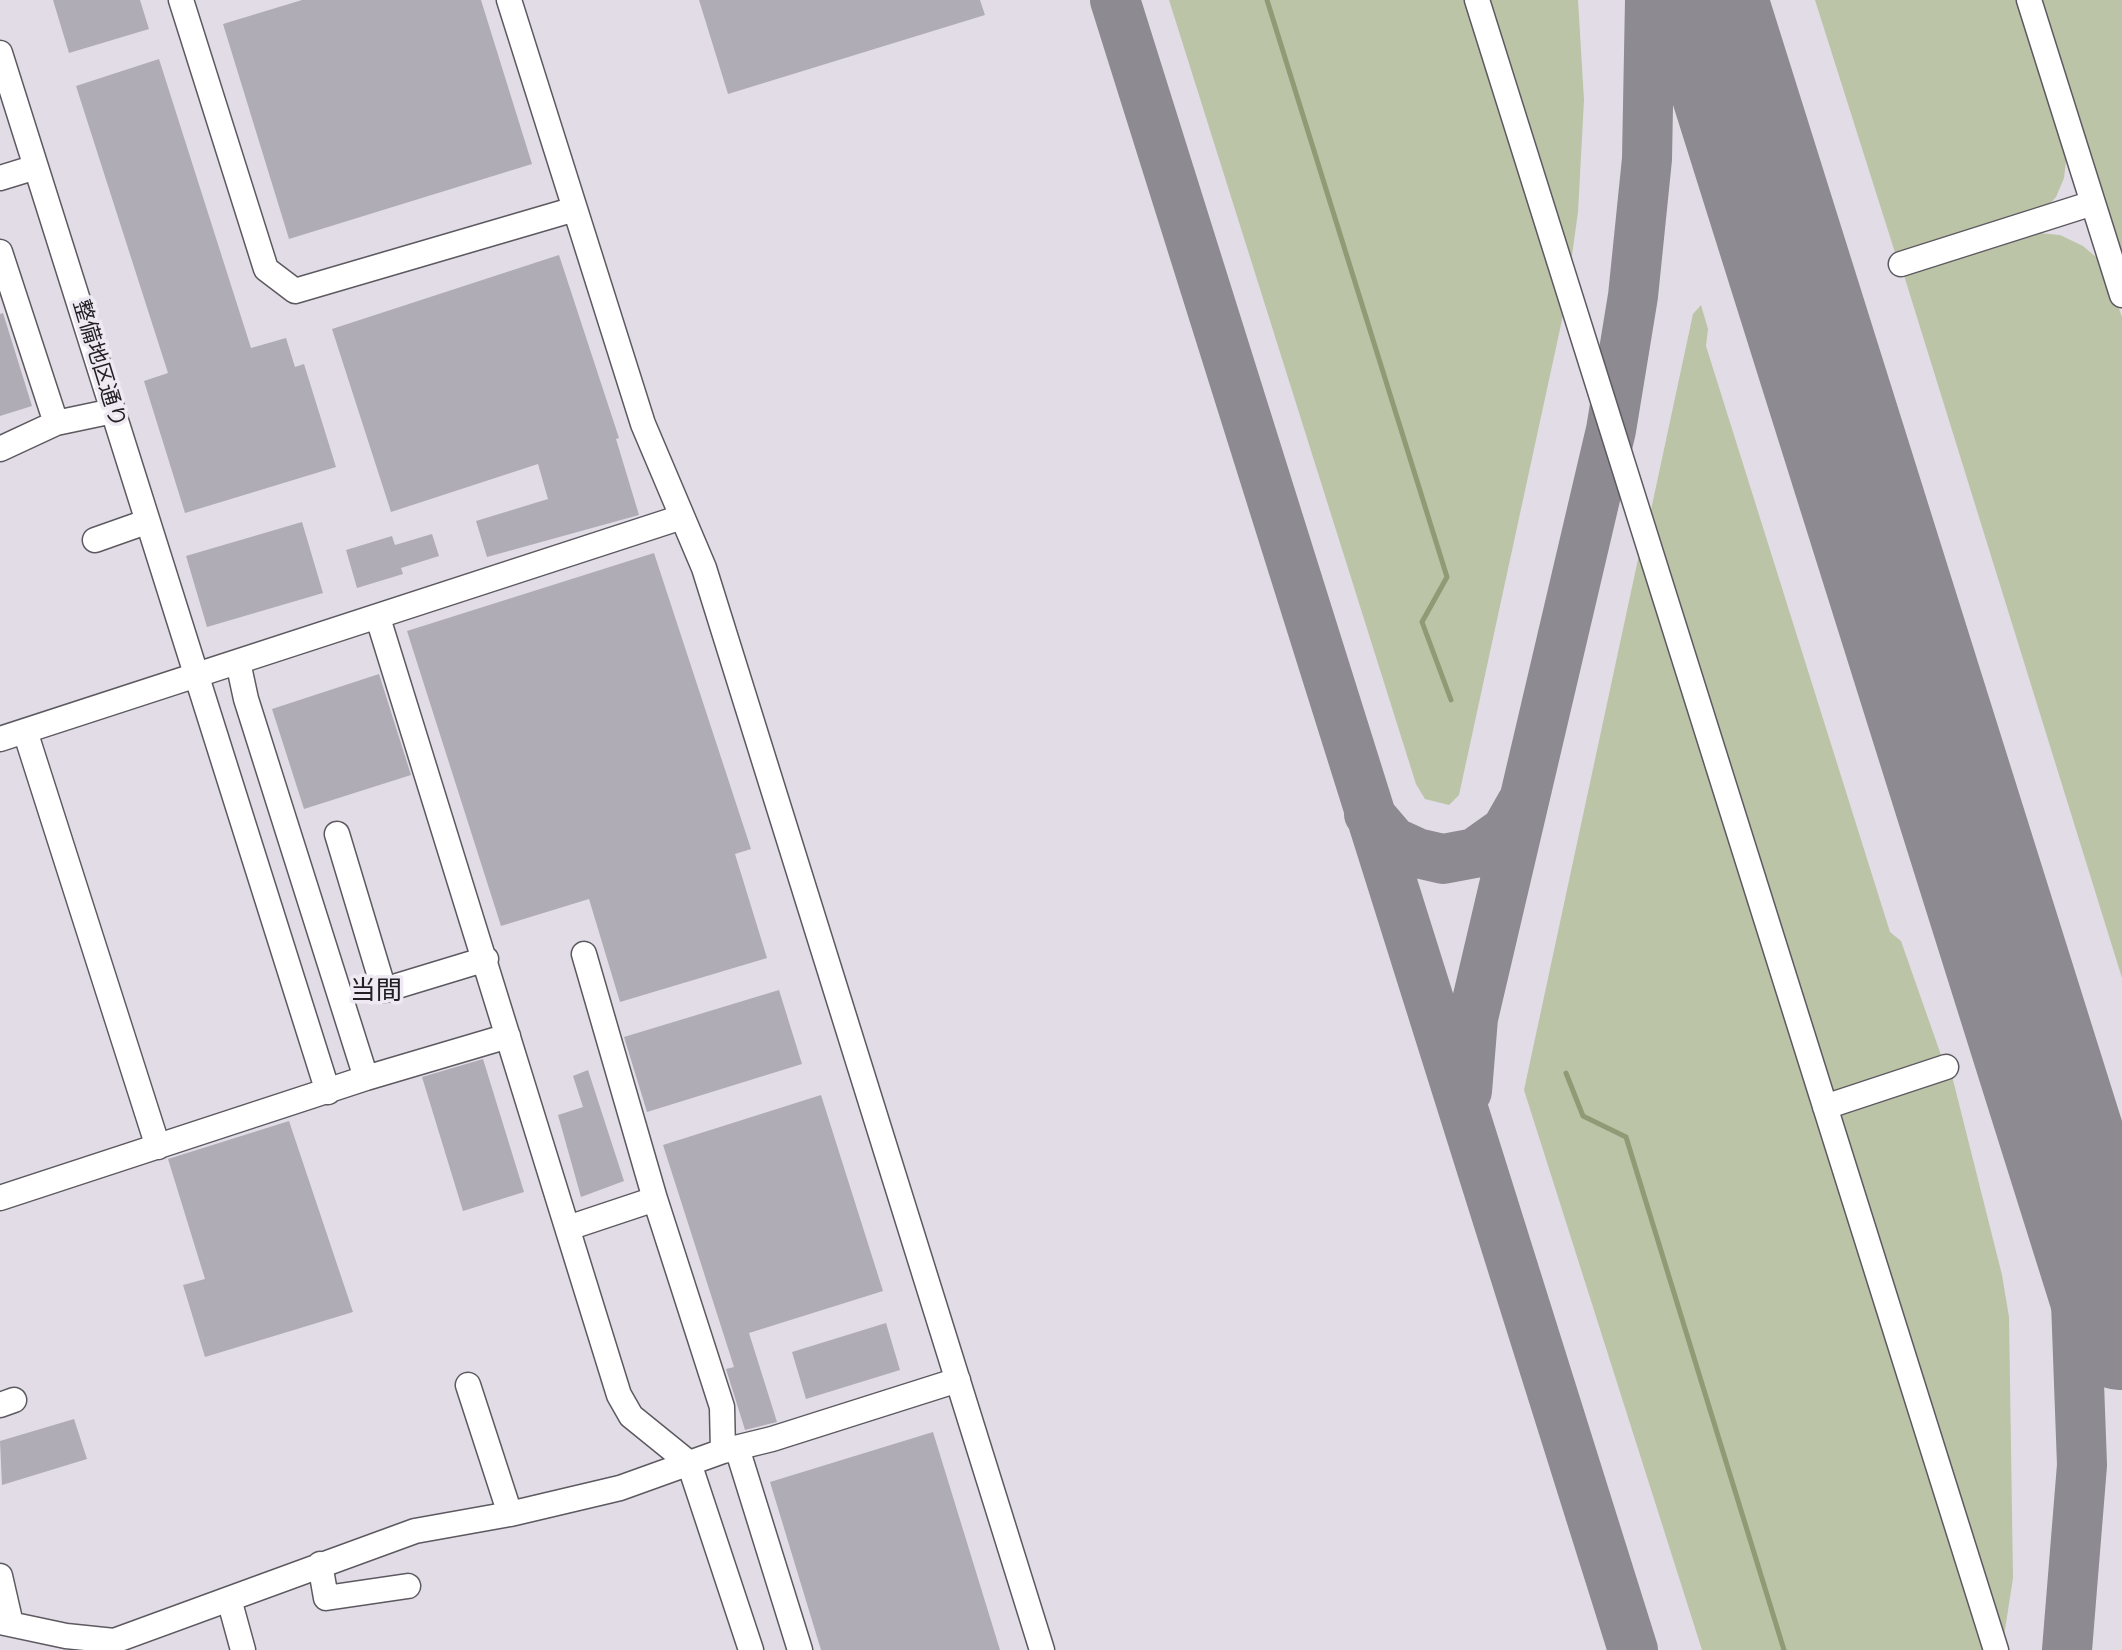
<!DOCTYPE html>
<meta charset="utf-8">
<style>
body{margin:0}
canvas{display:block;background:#e1dce5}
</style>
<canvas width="2122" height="1650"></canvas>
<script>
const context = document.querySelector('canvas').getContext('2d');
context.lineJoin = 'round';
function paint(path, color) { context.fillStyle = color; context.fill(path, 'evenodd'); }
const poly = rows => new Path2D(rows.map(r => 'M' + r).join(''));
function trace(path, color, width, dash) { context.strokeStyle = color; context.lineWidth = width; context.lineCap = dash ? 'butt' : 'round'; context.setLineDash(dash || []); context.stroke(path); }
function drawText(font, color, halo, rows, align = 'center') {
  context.font = font + ' "Nunito Sans","Noto Sans JP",sans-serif'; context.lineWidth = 7; context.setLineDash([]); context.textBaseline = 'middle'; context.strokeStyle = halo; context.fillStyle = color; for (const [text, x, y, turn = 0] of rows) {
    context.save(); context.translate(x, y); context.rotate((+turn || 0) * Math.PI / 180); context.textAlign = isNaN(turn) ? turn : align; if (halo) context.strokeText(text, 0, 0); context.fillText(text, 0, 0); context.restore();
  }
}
const green = poly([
 [1169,0,1470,0,1565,306,1459,795,1449,805,1425,799,1416,784],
 [1483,0,1578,0,1584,100,1578,212,1569,277],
 [1815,0,2021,0,2067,152,2064,178,2056,197,2042,212,1898,262],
 [2034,0,2122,0,2122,279],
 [2027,232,2060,235,2083,246,2102,262,2122,317,2122,978,1902,269],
 [1701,305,1708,329,1706,346,1890,932,1901,941,1942,1058,1832,1099,1648,524,1693,314],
 [1640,550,1989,1650,1702,1650,1524,1090],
 [1951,1072,2002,1275,2009,1317,2013,1578,2002,1649,1837,1114]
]);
const stream = poly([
 [1267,0,1447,577,1422,622,1451,700],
 [1566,1073,1583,1116,1626,1137,1784,1650]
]);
const taxiway = poly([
 [1115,0,1633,1650],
 [1369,814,1393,842,1417,853,1443,859,1475,853,1506,831,1522,803],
 [1467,1091,1473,1018,1611,430,1633,296,1647,159,1650,0],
 [2076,1182,2122,1236],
 [2067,1650,2082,1465,2071,1166]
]);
const runway = poly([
 [1705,0,2122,1328]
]);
const building = poly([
 [53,0,140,0,149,29,69,53],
 [302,0,481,0,532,164,289,239,223,24],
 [699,0,980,0,985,15,728,94],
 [159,59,251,348,286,338,295,367,304,364,336,467,185,513,144,381,168,373,76,86],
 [559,255,619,438,616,439,639,515,487,557,476,521,548,499,538,464,391,512,332,329],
 [3,313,32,406,0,416,0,314],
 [302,522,323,593,207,627,186,556],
 [432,534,439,556,401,568,403,574,357,588,346,550,392,536,395,545],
 [654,553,751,849,735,854,767,958,620,1002,589,899,501,926,407,631],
 [379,674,411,775,304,809,272,709],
 [779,990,802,1064,647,1112,624,1037],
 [483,1059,524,1192,463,1211,422,1077],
 [588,1070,624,1181,581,1197,558,1115,583,1107,573,1076],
 [821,1095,883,1291,749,1333,777,1422,745,1430,726,1369,734,1367,663,1145],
 [289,1121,353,1312,205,1357,183,1285,205,1279,168,1159],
 [886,1323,900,1370,806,1399,792,1352],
 [74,1419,87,1459,2,1485,0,1441],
 [933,1432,1000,1650,821,1650,770,1482]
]);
const minor = poly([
 [181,0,266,269,295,291,575,209],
 [509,0,643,424,704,568,1042,1650],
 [1477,0,1996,1650],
 [2029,0,2122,295],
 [0,53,328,1092],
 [0,178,36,167],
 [0,252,56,423,113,411],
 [1901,264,2093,203],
 [0,449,56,423],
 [95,540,146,522],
 [378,618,619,1395,631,1416,689,1463,751,1650],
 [238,662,246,699,366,1078],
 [25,731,158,1147],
 [0,739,682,517],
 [337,834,384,990,486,959],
 [584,954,655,1199,722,1407,723,1451],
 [1825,1107,1946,1067],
 [0,1198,366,1078,508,1036],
 [568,1228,655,1199],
 [468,1385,510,1514],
 [0,1405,14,1400],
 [737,1448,800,1650],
 [320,1564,326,1598,408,1586],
 [0,1576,11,1624],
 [229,1599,243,1650],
 [0,1622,66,1636,114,1641,415,1531,510,1514,620,1488,723,1451,772,1439,958,1380]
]);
const streetNames = [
 ["整備地区通り",98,364,73]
];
const quarterNames = [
 ["当間",376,993]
];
paint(green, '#bbc4a7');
trace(stream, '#8f9b75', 5);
trace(taxiway, '#8e8a91', 50);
trace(runway, '#8e8a91', 124);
paint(building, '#b0acb5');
trace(minor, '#5d5961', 27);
trace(minor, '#fff', 24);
drawText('22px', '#211f23', '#eee9f2', streetNames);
drawText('26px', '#211f23', '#eee9f2', quarterNames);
</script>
